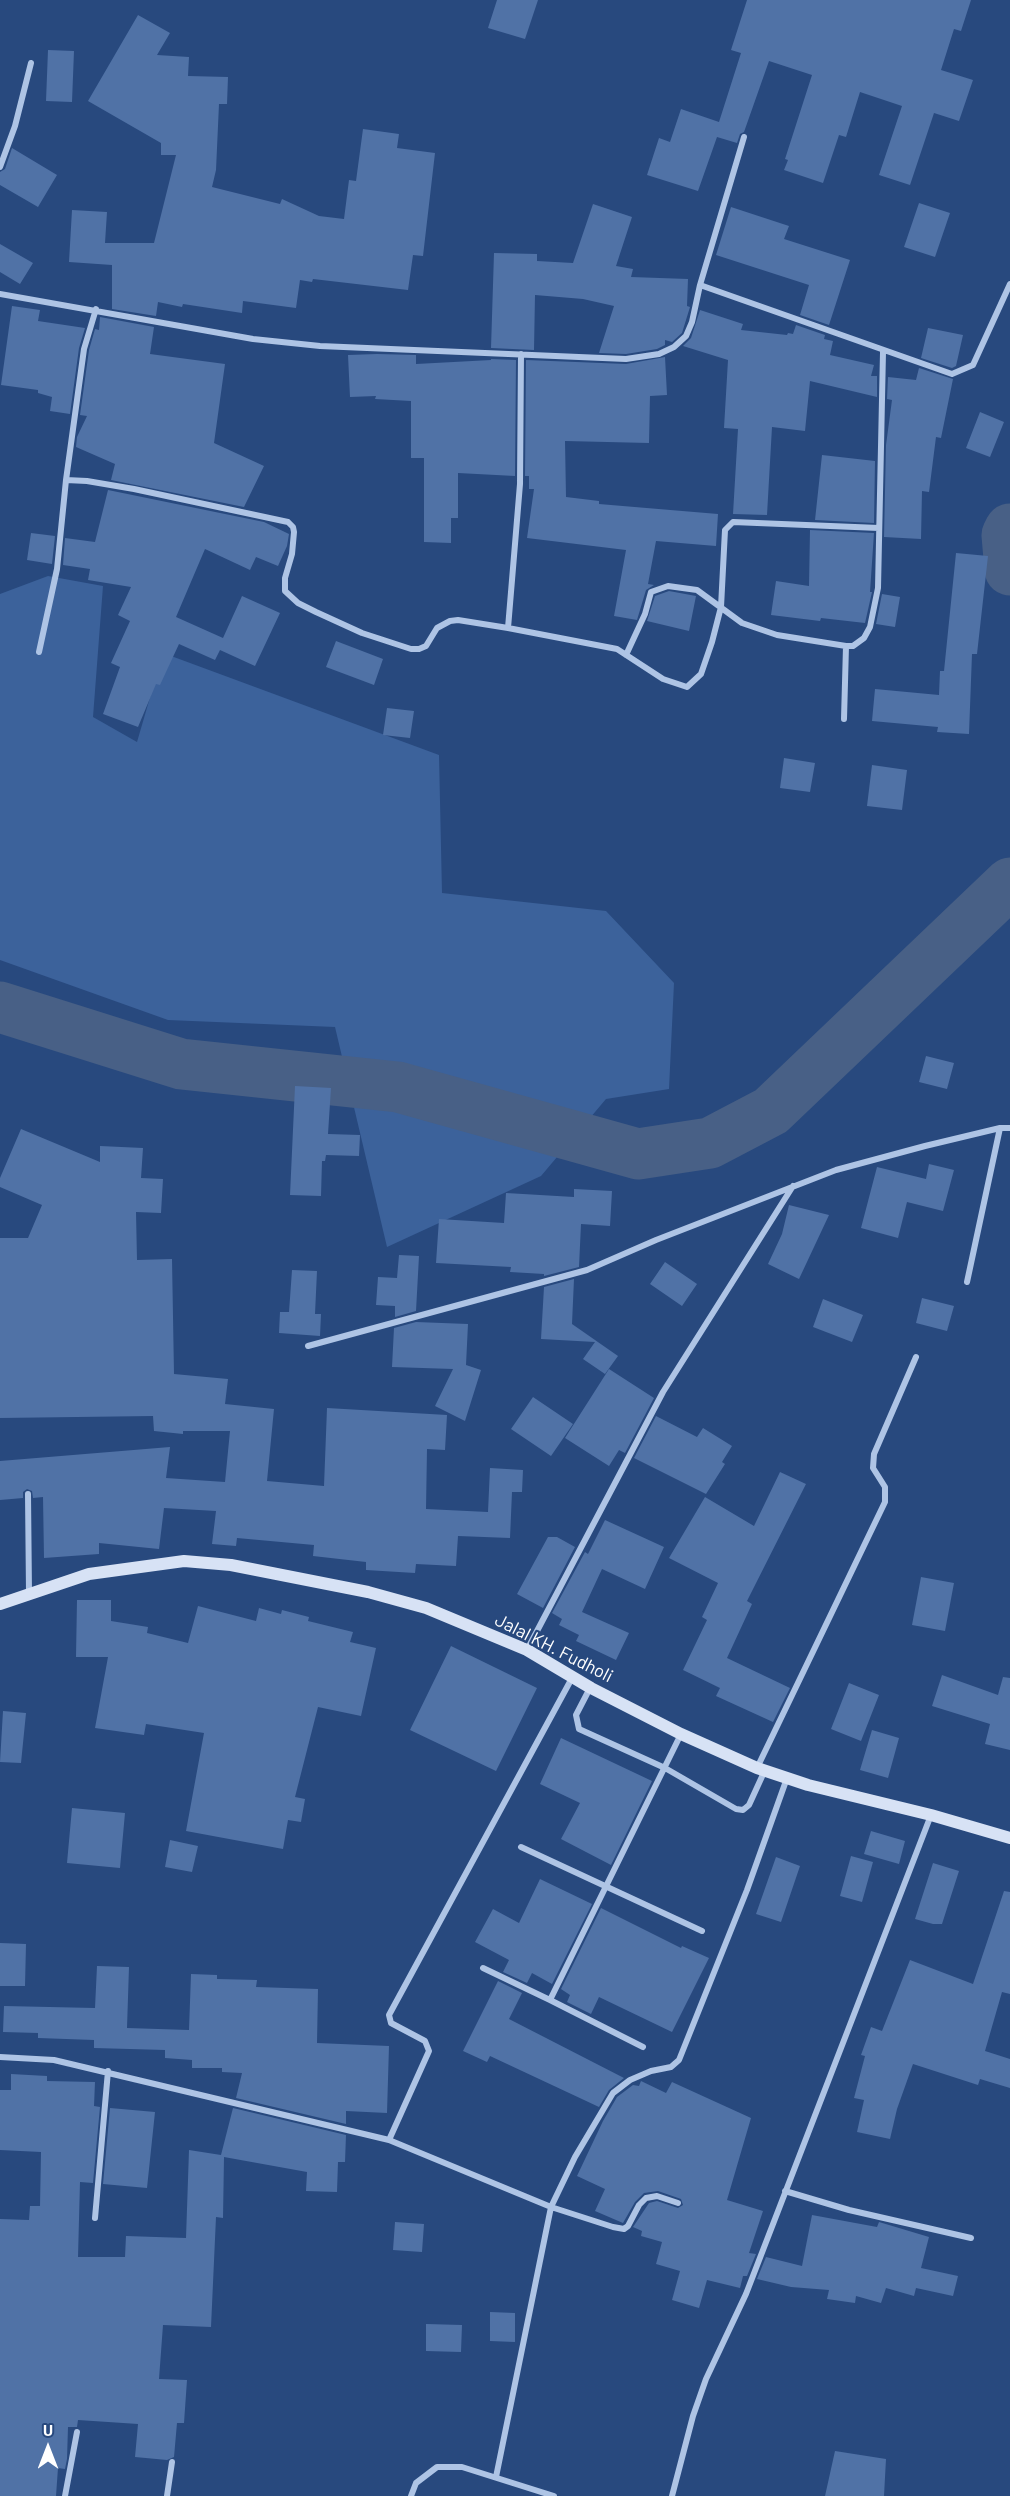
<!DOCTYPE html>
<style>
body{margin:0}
#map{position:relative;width:1010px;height:2496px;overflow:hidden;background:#28497e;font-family:Barlow,sans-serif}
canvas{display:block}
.north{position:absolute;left:18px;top:2418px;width:60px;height:60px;-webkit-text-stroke:4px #28497e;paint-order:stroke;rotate:0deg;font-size:16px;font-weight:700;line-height:24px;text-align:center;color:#fff}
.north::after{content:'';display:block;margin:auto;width:21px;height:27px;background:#fff;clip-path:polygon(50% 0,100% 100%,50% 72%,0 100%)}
</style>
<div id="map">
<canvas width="1010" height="2496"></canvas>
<div class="north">U</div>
</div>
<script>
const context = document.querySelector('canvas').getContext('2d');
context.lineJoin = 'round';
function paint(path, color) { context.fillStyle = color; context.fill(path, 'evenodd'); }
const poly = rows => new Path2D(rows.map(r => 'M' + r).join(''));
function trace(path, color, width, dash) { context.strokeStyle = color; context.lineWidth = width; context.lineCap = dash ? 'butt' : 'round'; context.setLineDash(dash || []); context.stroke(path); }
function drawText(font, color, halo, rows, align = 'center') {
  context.font = font + ' Barlow,sans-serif'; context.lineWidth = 4.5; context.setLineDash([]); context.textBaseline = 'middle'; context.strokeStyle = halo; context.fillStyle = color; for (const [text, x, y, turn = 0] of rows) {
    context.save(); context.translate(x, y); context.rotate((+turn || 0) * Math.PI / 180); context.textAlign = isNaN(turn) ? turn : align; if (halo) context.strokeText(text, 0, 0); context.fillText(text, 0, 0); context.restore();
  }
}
const green = poly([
 [48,576,103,586,93,717,137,742,163,653,439,755,442,893,606,911,674,983,669,1089,606,1099,541,1176,387,1247,335,1027,168,1020,0,960,0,594]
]);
const river = poly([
 [1010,529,1007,535,1010,570],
 [0,1007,181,1064,398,1087,638,1154,710,1143,771,1111,1010,883]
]);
const building = poly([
 [497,0,538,0,525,39,488,28],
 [747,0,971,0,961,31,954,29,941,70,973,80,959,121,934,113,910,185,879,175,902,106,860,92,846,137,839,135,823,183,784,170,788,160,785,159,812,75,769,61,744,132,740,134,737,143,717,137,698,191,647,175,659,138,670,142,681,109,719,122,741,53,731,50],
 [138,15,170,33,157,55,189,57,188,76,228,77,227,104,219,104,216,170,212,187,280,204,282,199,319,216,344,219,349,180,356,181,363,129,399,134,397,148,435,153,423,256,413,255,408,290,313,279,312,282,300,280,296,308,243,301,242,313,183,304,182,307,158,302,156,316,112,309,112,265,69,262,72,210,107,212,105,243,154,243,176,155,161,155,161,143,88,101],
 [48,50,74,51,72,102,46,101],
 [12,148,57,175,38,207,0,185,0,172,5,169],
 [919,203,950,213,935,257,904,247],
 [593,204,632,217,616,266,633,269,631,277,688,279,687,306,690,307,682,333,672,342,665,340,665,345,657,349,626,354,599,353,614,306,583,299,535,295,534,350,491,348,494,253,537,254,537,261,573,263],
 [731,207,789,226,784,239,850,260,829,325,800,315,809,285,716,255],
 [0,244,33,263,20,284,0,272],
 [12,306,40,310,38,321,85,328,79,348,70,414,50,411,52,397,38,393,38,390,1,385],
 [700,310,743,324,741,330,787,335,788,333,793,334,796,325,825,335,824,339,833,341,830,355,874,365,871,376,877,376,877,397,810,381,805,431,772,427,767,515,733,514,738,429,724,428,728,360,683,346,691,338],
 [100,317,154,327,150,354,225,364,214,443,264,466,244,507,111,480,115,464,76,447,77,437,87,416,80,415,89,350,95,329,99,330],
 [928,328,963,335,956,366,952,368,921,358],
 [377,354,416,355,416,364,491,360,491,359,516,360,515,476,458,473,458,518,451,518,451,543,424,542,424,458,411,458,411,401,375,399,376,396,350,397,348,355],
 [665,357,667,395,650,396,649,443,565,441,566,497,599,501,599,504,718,514,716,546,656,541,648,584,654,585,646,590,637,620,614,616,626,550,527,538,534,489,529,489,529,476,525,476,526,360,626,364],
 [919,368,953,379,941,438,936,437,929,492,922,491,921,539,884,537,886,445,892,400,887,399,888,377,916,380],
 [980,412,1004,422,990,457,966,448],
 [822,455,875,461,874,523,815,520],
 [108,490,264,522,289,534,287,546,278,566,256,557,250,570,205,549,176,617,223,638,242,596,280,613,255,666,220,650,215,660,179,644,160,685,156,684,138,727,103,714,120,667,111,663,130,621,118,615,131,587,88,580,90,569,63,565,65,538,95,542],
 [810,530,874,533,870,592,872,592,865,623,821,618,820,621,771,615,776,581,809,586],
 [31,533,55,536,52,564,27,560],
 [956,553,988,556,977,654,972,654,969,734,937,732,938,727,872,721,875,689,939,695,940,671,944,671],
 [669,591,696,596,689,631,647,621,655,596],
 [882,594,900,597,895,627,876,624],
 [336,641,383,659,374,685,326,667],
 [387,708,414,711,410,738,383,735],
 [784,758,815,763,810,792,780,788],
 [872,765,907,770,902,810,867,806],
 [926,1056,954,1063,947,1089,919,1082],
 [295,1086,331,1088,328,1134,360,1135,359,1156,326,1155,325,1161,322,1161,321,1196,290,1195],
 [21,1129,100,1162,100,1146,143,1148,141,1178,163,1179,161,1213,136,1212,137,1260,172,1259,174,1374,228,1379,225,1404,274,1409,267,1481,324,1486,327,1408,447,1415,445,1450,427,1449,426,1509,488,1512,490,1468,523,1470,522,1492,512,1492,510,1538,458,1536,456,1566,416,1564,415,1573,366,1570,366,1562,313,1556,314,1545,237,1538,236,1546,212,1544,216,1511,164,1508,159,1549,99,1543,99,1554,44,1558,43,1497,33,1498,32,1491,27,1489,23,1492,23,1498,0,1500,0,1461,170,1447,166,1478,225,1482,230,1431,183,1431,183,1434,154,1431,153,1416,0,1418,0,1238,28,1238,42,1205,0,1187,0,1178],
 [929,1164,954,1170,943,1211,907,1202,898,1238,861,1228,877,1167,926,1179],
 [574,1189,612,1191,610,1226,581,1224,579,1267,544,1276,544,1274,510,1272,511,1267,436,1263,439,1219,504,1223,506,1193,574,1197],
 [789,1205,829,1215,799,1279,768,1264,782,1234],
 [399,1255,419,1256,416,1311,395,1317,395,1306,376,1305,378,1277,397,1278],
 [665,1262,697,1284,682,1306,650,1284],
 [292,1270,317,1271,315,1314,321,1314,320,1336,279,1333,280,1312,289,1312],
 [574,1279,572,1324,618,1356,605,1374,583,1359,595,1342,541,1339,544,1287],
 [922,1298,954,1306,947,1331,916,1323],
 [823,1299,863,1315,852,1342,813,1327],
 [416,1322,468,1324,466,1365,481,1370,465,1421,435,1406,453,1369,392,1367,394,1328],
 [609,1369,654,1398,625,1453,619,1450,609,1466,565,1438],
 [533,1397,573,1424,551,1456,511,1429],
 [656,1416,697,1437,703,1428,732,1446,722,1462,725,1464,706,1494,634,1458],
 [780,1472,806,1484,747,1601,752,1604,727,1658,790,1688,773,1722,716,1696,720,1688,683,1670,707,1620,702,1617,718,1583,669,1558,705,1497,754,1526],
 [605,1520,664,1547,645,1589,602,1569,582,1612,629,1633,616,1660,576,1641,579,1635,559,1625,562,1619,552,1613,585,1552,588,1554],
 [548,1537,557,1537,575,1547,543,1608,517,1594],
 [921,1577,954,1583,945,1631,912,1625],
 [77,1600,111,1600,111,1621,148,1627,147,1633,188,1643,198,1606,256,1621,259,1608,281,1614,282,1610,309,1617,308,1621,353,1632,350,1642,376,1648,361,1716,318,1707,295,1797,305,1799,301,1822,288,1820,283,1849,186,1831,204,1733,146,1724,144,1735,95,1728,108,1657,76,1657],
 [451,1646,537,1688,496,1771,410,1730],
 [942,1675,998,1695,1003,1677,1010,1678,1010,1750,985,1744,990,1724,932,1706],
 [849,1683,879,1695,861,1741,831,1729],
 [3,1711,26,1713,21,1763,0,1762],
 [872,1730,899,1738,888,1778,860,1770],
 [561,1738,652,1781,611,1865,561,1839,580,1803,540,1784],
 [72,1808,125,1813,120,1868,67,1863],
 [871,1831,905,1841,899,1864,864,1854],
 [170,1840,198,1846,192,1872,165,1867],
 [851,1856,873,1862,862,1902,840,1896],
 [776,1857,800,1866,781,1922,756,1914],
 [933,1863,959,1871,942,1924,933,1924,915,1919],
 [540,1879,592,1904,552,1984,532,1973,527,1983,503,1972,509,1960,475,1942,493,1909,519,1923],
 [1004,1891,1010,1892,1010,1994,1002,1992,985,2051,1010,2059,1010,2088,980,2079,978,2085,913,2064,897,2109,890,2139,857,2132,864,2100,854,2098,865,2056,861,2055,871,2027,882,2031,910,1960,973,1984],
 [601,1908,681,1948,682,1946,709,1958,672,2032,599,1997,591,2014,567,2002,570,1995,561,1989],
 [0,1943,26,1944,25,1986,0,1986],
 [97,1966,129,1967,127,2028,189,2030,191,1974,217,1975,217,1979,257,1980,256,1987,318,1989,317,2043,389,2046,387,2113,346,2111,346,2124,236,2098,242,2073,222,2072,222,2068,192,2068,192,2060,165,2058,165,2050,94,2048,94,2040,38,2038,38,2033,3,2032,4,2006,95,2008],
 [498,1981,522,1993,509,2019,624,2078,609,2090,599,2107,490,2056,487,2062,463,2051],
 [11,2074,47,2076,47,2081,95,2082,94,2106,100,2107,93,2183,80,2182,78,2257,125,2257,126,2236,186,2238,189,2150,221,2155,233,2108,346,2135,345,2162,338,2162,337,2192,306,2191,307,2172,224,2157,223,2218,216,2217,211,2327,163,2325,159,2379,187,2380,184,2423,177,2423,174,2457,167,2460,135,2457,138,2424,78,2420,77,2427,68,2427,67,2459,65,2469,58,2468,56,2496,0,2496,0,2219,29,2220,30,2206,40,2206,41,2152,0,2150,0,2090,11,2090],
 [641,2081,666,2093,672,2082,751,2118,727,2200,763,2211,749,2253,756,2254,747,2276,743,2276,740,2288,707,2280,699,2308,672,2300,680,2271,656,2264,662,2242,641,2236,642,2231,633,2227,649,2203,657,2201,678,2208,683,2205,681,2199,658,2191,644,2193,635,2202,623,2223,595,2211,605,2189,577,2176,603,2121,617,2097,633,2085,639,2086],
 [110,2108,155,2112,147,2188,103,2184],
 [812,2215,877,2227,879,2222,929,2237,921,2268,958,2276,953,2296,916,2288,914,2296,886,2288,881,2303,856,2296,855,2303,827,2299,829,2290,791,2287,757,2279,766,2257,802,2266],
 [395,2222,424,2224,422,2252,393,2250],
 [490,2312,515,2313,515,2342,490,2341],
 [426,2324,462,2325,461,2352,426,2351],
 [835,2451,886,2459,884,2496,825,2496]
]);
const street = poly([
 [0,167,15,126,31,63],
 [700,285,952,374,973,365,1010,284],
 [0,294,253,339,320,346,626,359,659,354,674,347,686,336,692,322,700,285,744,137],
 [96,309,84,349,66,480,87,481,134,489,288,522,293,527,294,532,292,554,285,578,285,591,298,603,316,612,362,633,411,649,419,649,426,646,437,628,450,621,458,620,508,628,520,484,521,354],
 [508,628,617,649,663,679,687,687,701,674,712,642,721,607,725,530,733,522,879,528],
 [39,652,57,569,66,480],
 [626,655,645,614,651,592,668,586,697,590,742,623,777,635,846,646,853,646,864,638,870,627,878,588,883,352],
 [844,719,846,646],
 [967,1282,1000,1128],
 [308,1346,587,1270,656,1240,836,1170,925,1146,1000,1128,1010,1128],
 [28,1494,29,1593],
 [527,1650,663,1392,793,1186],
 [590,1688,576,1715,579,1729,665,1768,736,1809,743,1810,749,1805,765,1770],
 [757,1768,885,1502,885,1487,873,1468,874,1454,916,1357],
 [521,1847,702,1931],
 [483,1968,550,2000],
 [643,2047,550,2000,681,1734],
 [0,2057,54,2060,389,2140,551,2207,613,2227,624,2229,628,2226,639,2205,646,2198,657,2196,678,2203],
 [389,2140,429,2051,425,2041,391,2023,389,2015,572,1678],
 [785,2191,849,2210,971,2238],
 [95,2218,108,2071],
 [496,2477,551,2207,575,2157,613,2093,630,2080,651,2071,671,2067,679,2060,747,1890,787,1778],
 [65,2496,77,2432],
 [167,2496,172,2462],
 [411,2496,416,2483,437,2467,462,2467,554,2496],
 [672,2496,693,2416,706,2379,746,2294,931,1815]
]);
const secondary = poly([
 [0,1604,89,1574,184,1561,231,1565,368,1592,426,1608,527,1650,591,1688,681,1734,757,1768,808,1785,931,1815,1010,1838]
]);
const streetNames = [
 ["Jalal KH. Fudholi",554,1648,27]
];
paint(green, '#3c629b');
trace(river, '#486086', 51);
paint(building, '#5072a6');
trace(street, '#aec4e5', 6);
trace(secondary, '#d7e2f5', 12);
drawText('18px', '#fff', '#28497e', streetNames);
</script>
